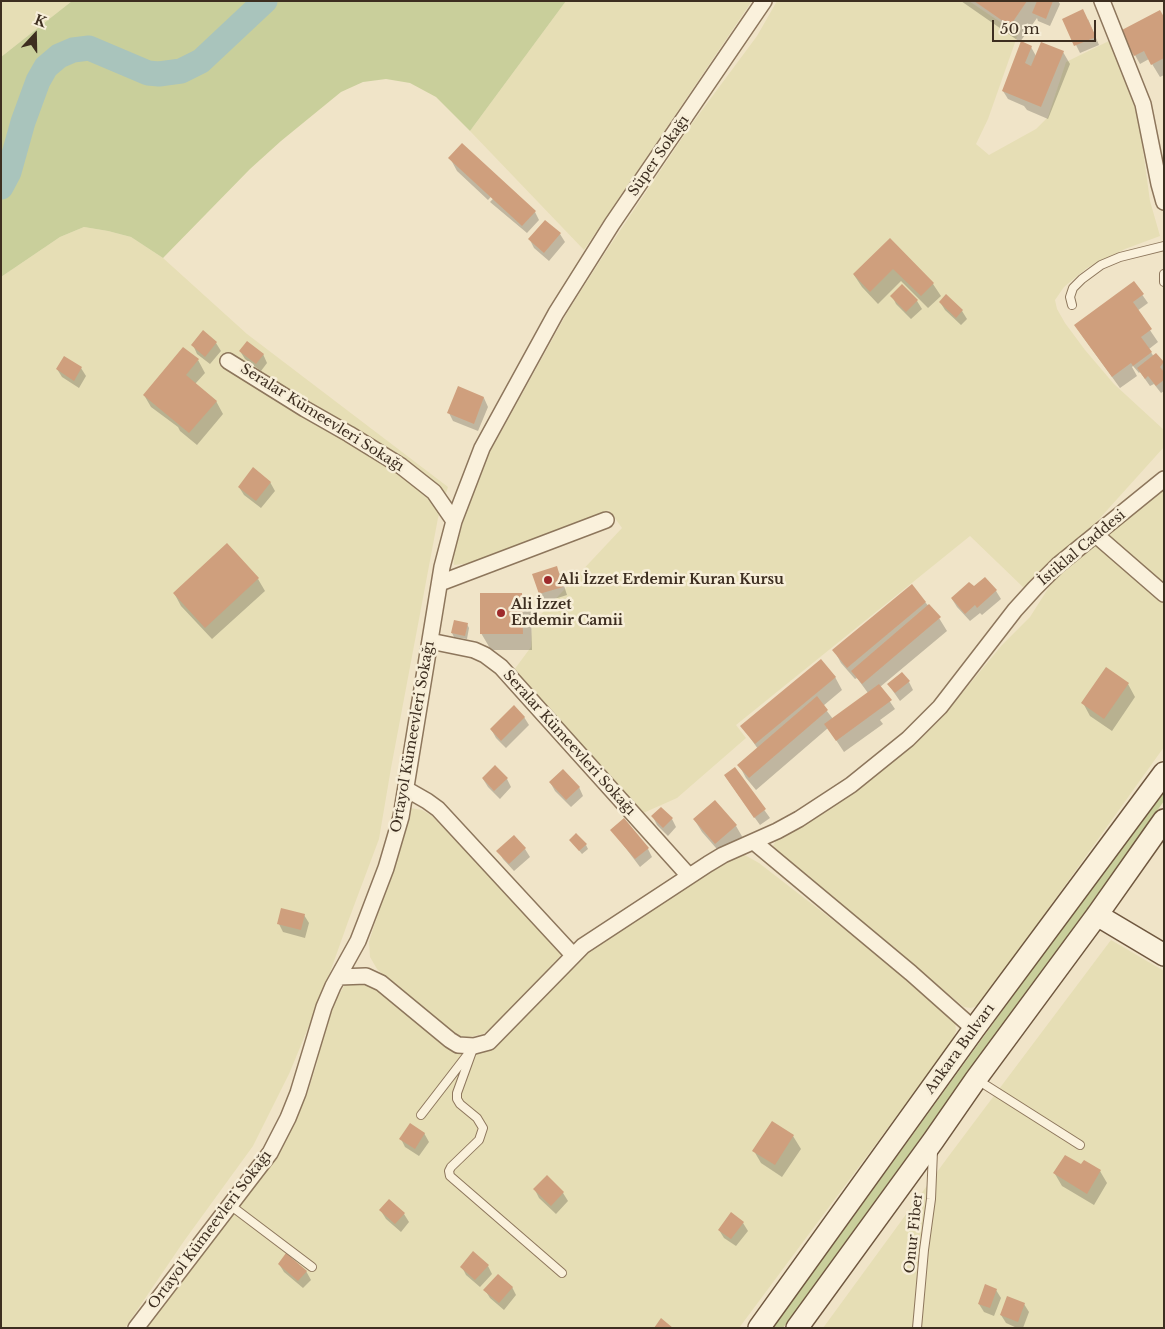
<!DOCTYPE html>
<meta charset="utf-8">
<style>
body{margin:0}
#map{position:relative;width:1165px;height:1329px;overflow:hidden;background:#f0e4c8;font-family:"Libre Baskerville",serif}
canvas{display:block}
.frame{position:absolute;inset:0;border:2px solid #3d2e20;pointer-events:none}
.north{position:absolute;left:10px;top:10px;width:50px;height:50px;-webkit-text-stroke:4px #f7eed8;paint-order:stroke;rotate:21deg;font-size:14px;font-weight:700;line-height:20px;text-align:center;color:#3d2e20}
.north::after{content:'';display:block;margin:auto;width:18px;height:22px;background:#3d2e20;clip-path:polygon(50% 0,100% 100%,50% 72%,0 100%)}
.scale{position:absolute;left:992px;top:20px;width:104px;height:22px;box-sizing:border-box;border:2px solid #3d2e20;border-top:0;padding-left:6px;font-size:15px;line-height:18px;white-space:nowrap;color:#3d2e20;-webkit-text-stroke:4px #f7eed8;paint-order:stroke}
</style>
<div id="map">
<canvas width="1165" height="1329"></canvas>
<div class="frame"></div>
<div class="north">K</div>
<div class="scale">50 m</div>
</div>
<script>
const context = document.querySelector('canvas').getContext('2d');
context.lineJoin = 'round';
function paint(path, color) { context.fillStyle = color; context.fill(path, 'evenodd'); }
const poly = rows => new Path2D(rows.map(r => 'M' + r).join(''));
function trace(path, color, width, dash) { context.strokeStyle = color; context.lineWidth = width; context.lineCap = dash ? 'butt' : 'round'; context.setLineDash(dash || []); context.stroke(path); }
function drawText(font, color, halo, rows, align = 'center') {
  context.font = font + ' "Libre Baskerville",serif'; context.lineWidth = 5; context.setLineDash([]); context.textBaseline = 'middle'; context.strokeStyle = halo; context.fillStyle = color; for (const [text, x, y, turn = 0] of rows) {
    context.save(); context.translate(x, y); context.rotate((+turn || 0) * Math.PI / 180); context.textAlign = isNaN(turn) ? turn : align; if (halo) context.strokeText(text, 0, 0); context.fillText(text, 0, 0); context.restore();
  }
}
const farmland = poly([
 [1,1,72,1,1,57],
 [566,1,752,1,584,250,470,131],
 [777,1,969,1,1018,34,988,119,976,144,989,155,1036,129,1048,117,1066,62,1111,40,1132,95,1141,136,1150,201,1160,236,1125,249,1087,268,1064,287,1055,300,1057,309,1065,323,1085,350,1114,384,1164,430,1164,447,1091,528,1024,588,970,536,736,725,746,738,677,798,641,814,514,670,531,647,532,624,622,528,609,510,472,563,454,565,453,555,470,499,487,457,568,311,607,250,691,125,757,36],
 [84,227,108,231,131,237,163,258,247,334,448,487,438,518,391,768,379,839,349,919,323,992,289,1074,253,1146,184,1241,125,1328,1,1328,1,277,60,237],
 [1164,487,1164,747,983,1000,977,1006,971,1008,964,1007,781,856,773,846,776,840,849,794,916,742,939,721,1002,645,1030,617,1049,587,1059,576],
 [410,808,422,810,432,816,565,951,514,1007,497,1023,483,1034,469,1037,457,1036,398,989,377,969,370,957,369,942],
 [743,854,759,863,901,973,955,1022,956,1031,951,1043,739,1328,146,1328,202,1249,269,1167,288,1135,307,1094,317,1063,322,1033,328,1013,344,986,356,979,376,988,426,1029,482,1052,573,964,591,950,638,917,733,857],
 [1111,940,1164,971,1164,1328,823,1328,948,1157]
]);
const green = poly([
 [72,1,566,1,470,131,436,97,410,83,386,79,363,82,341,92,281,141,250,169,163,258,131,237,108,231,84,227,60,237,1,277,1,57],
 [1164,787,1164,801,1097,895,783,1328,773,1328]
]);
const shadow = poly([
 [961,1,1058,1,1060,4,1050,26,1038,21,1037,18,1020,42],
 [1088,19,1099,45,1080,53,1076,45],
 [1164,19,1164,75,1160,77,1149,59,1140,64,1122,32],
 [1031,47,1036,56,1063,52,1070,64,1048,119,1027,110,1024,106,1008,99,1003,91],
 [462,145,535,212,539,220,527,233,490,202,504,187,502,185,488,200,457,171,450,158],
 [545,221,560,234,565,242,549,261,534,248,530,240],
 [890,240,933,284,941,296,928,308,901,281,878,304,862,287,854,275],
 [1134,283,1148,303,1137,311,1158,342,1149,349,1154,357,1156,355,1164,365,1164,391,1161,393,1154,384,1150,386,1140,372,1139,373,1133,366,1132,367,1137,376,1120,388,1083,337,1075,325],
 [892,296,917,301,922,309,911,319,896,304],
 [940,302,962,311,967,319,961,325,945,310],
 [216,343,221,351,210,364,197,354,193,345],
 [240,351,263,354,267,363,261,371,245,359],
 [198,360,205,373,195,384,216,401,223,414,197,445,180,431,178,427,151,407,144,395],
 [81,368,86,376,79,388,62,377,57,369],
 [459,388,484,398,488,407,478,431,453,421,449,413],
 [270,482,275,491,261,508,244,495,239,487],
 [556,568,561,576,567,595,545,602,540,594],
 [985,578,996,591,1001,599,982,615,980,613,970,621,957,607,952,599,974,588],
 [258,579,265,591,212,639,181,606,174,593],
 [521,594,531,611,532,650,491,650,481,633],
 [925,602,939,618,947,631,880,687,895,709,880,720,883,724,844,752,828,728,756,790,746,778,739,765,758,749,742,726,835,677,842,690,823,706,833,719,868,693,857,678,855,679,841,663,834,650],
 [467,624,469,628,467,639,454,637,452,633],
 [909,682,913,690,900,701,888,684],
 [1128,684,1135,697,1112,731,1090,716,1083,703],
 [524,717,529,725,506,748,496,738,491,729],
 [735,769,770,818,760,825,725,776],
 [483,779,507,779,511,787,500,799,488,787],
 [550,782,579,787,583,796,571,807,555,791],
 [653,817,672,819,676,827,668,836,657,825],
 [694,819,736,826,743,838,723,856,702,832],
 [612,830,648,849,652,857,640,867],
 [570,840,586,845,588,849,582,854],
 [525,849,530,857,514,871,503,859,498,851],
 [304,915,309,923,305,938,283,932,279,924],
 [772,1122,793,1136,801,1149,782,1177,761,1163,754,1151],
 [424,1133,429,1142,419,1156,405,1147,401,1139],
 [1081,1166,1100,1171,1107,1183,1094,1205,1062,1186,1055,1174],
 [547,1177,563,1193,568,1201,556,1214,539,1198,535,1190],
 [389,1201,404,1214,409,1222,401,1232,386,1219,381,1211],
 [743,1223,748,1231,736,1246,724,1238,719,1230],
 [279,1264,306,1271,311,1280,303,1288,284,1272],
 [488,1266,492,1274,480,1287,466,1275,462,1267],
 [512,1287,516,1295,504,1310,490,1298,485,1290],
 [996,1290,1001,1298,994,1316,984,1312,979,1304],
 [1024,1304,1029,1312,1023,1328,1017,1328,1006,1323,1001,1315]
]);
const river = poly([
 [1,187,9,172,23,122,38,81,46,67,59,56,73,50,89,48,148,73,159,74,181,71,201,61,265,1]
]);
const building = poly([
 [974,1,1027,1,1010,26],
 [1037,1,1053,1,1046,19,1032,13],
 [1083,9,1096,37,1074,46,1062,19],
 [1160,10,1164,17,1164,58,1151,65,1144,51,1134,56,1120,31],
 [1021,41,1032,46,1025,63,1031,66,1041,42,1064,51,1041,107,1002,91],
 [462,143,536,211,522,226,448,158],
 [545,220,561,233,544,253,528,239],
 [890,238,934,283,921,296,893,269,870,292,853,274],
 [1134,281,1144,294,1133,302,1152,329,1141,337,1152,352,1133,366,1131,363,1112,377,1074,325],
 [902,284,918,300,906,312,890,296],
 [946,294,963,310,956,318,939,302],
 [203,330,217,342,205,357,191,345],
 [247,341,264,354,256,364,239,351],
 [183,347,199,359,186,375,217,401,189,433,143,395],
 [1156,353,1164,362,1160,367,1164,372,1164,380,1156,386,1148,376,1145,379,1137,368],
 [64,356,82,367,74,381,56,369],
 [458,386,484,397,474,424,447,413],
 [253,467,271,482,256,501,238,487],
 [227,543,259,578,205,628,173,593],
 [557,566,563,587,539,594,532,574],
 [985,577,997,590,977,608,975,605,965,614,951,598,969,582,974,586],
 [912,584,926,602,847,668,832,650],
 [480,593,522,593,523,634,480,634],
 [929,604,941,617,862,684,851,671],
 [454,620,468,623,465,636,451,633],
 [821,659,836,677,755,744,740,726],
 [1106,667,1129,683,1104,719,1081,703],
 [902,672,910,681,895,693,887,684],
 [879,684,892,700,836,741,824,724],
 [817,696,828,710,749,778,737,765],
 [514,705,525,717,501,741,490,729],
 [495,765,508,778,494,791,482,778],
 [735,767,766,809,754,818,724,775],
 [563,769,580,787,566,800,549,782],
 [715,800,737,825,715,844,693,819],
 [661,807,673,818,663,828,651,816],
 [624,818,649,848,635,859,610,830],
 [576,833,587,844,579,851,569,840],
 [514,835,526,848,509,864,496,851],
 [281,908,305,914,301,930,277,924],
 [772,1121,794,1135,775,1165,752,1151],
 [410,1123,425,1133,415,1149,399,1139],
 [1065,1155,1081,1164,1084,1160,1101,1170,1087,1194,1053,1173],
 [547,1175,564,1192,551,1206,533,1189],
 [389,1199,405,1213,395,1224,379,1210],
 [731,1212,744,1222,731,1239,718,1230],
 [473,1251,489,1265,475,1280,460,1267],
 [286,1253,307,1271,298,1281,278,1264],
 [498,1274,513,1287,499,1303,483,1290],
 [985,1284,997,1289,990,1308,978,1304],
 [1007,1296,1025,1303,1018,1322,1000,1315],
 [661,1318,673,1328,654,1328]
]);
const lane = poly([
 [1164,274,1164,282],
 [1072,305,1070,297,1073,288,1082,279,1101,265,1120,257,1164,246],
 [474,1046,457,1093,457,1099,460,1104,477,1118,483,1128,479,1140,451,1167,449,1171,450,1176,562,1273],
 [976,1079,1080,1145],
 [421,1115,468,1054],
 [230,1205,312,1267],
 [917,1328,924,1250,931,1199,933,1151]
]);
const street = poly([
 [1102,1,1143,104,1159,184,1164,202],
 [228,361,305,409,349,434,401,466,434,492,454,521],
 [1096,535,1164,594],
 [440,583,606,520],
 [430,641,474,650,485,655,501,667,689,876],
 [406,789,427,801,438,809,573,955],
 [754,842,911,973,974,1029],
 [339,977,366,976,381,983,450,1040,458,1045,474,1046,489,1042,583,946,708,864,723,855,777,831,799,819,851,785,908,739,940,707,1015,610,1035,588,1058,565,1164,479],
 [136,1328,270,1153,288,1118,298,1093,324,1007,333,986,358,941,365,923,386,868,401,817,442,567,454,521,482,448,556,313,612,224,764,1]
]);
const secondary = poly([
 [1097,915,1164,955],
 [759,1328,974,1029,1164,773],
 [797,1328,933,1141,976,1079,1097,915,1164,820]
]);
const markers = [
 [548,580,5,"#9e2a2b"],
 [501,613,5,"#9e2a2b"]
];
const streetNames = [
 ["Süper Sokağı",659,156,-55],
 ["Seralar Kümeevleri Sokağı",322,418,32],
 ["İstiklal Caddesi",1082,548,-40],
 ["Ortayol Kümeevleri Sokağı",413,737,-80],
 ["Seralar Kümeevleri Sokağı",569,743,48],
 ["Ankara Bulvarı",960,1049,-54],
 ["Ortayol Kümeevleri Sokağı",210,1230,-53],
 ["Onur Fiber",914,1233,-84]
];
const poiNames = [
 ["Ali İzzet Erdemir Kuran Kursu",558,580],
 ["Ali İzzet",511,605],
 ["Erdemir Camii",511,621]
];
paint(farmland, '#e6deb5');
paint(green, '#c9cf9b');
paint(shadow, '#0003');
trace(river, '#a9c4bc', 25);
paint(building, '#cf9f7d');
trace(lane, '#8d765c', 10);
trace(street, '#8d765c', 18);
trace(secondary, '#6f573f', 24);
trace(lane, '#faf1dc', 8);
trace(street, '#faf1dc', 15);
trace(secondary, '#faf1dc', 21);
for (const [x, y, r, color] of markers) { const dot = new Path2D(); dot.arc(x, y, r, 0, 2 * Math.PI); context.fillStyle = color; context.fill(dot); trace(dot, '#f7eed8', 2); }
drawText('14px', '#3d2e20', '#f7eed8', streetNames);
drawText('bold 14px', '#3d2e20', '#f7eed8', poiNames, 'left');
</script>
